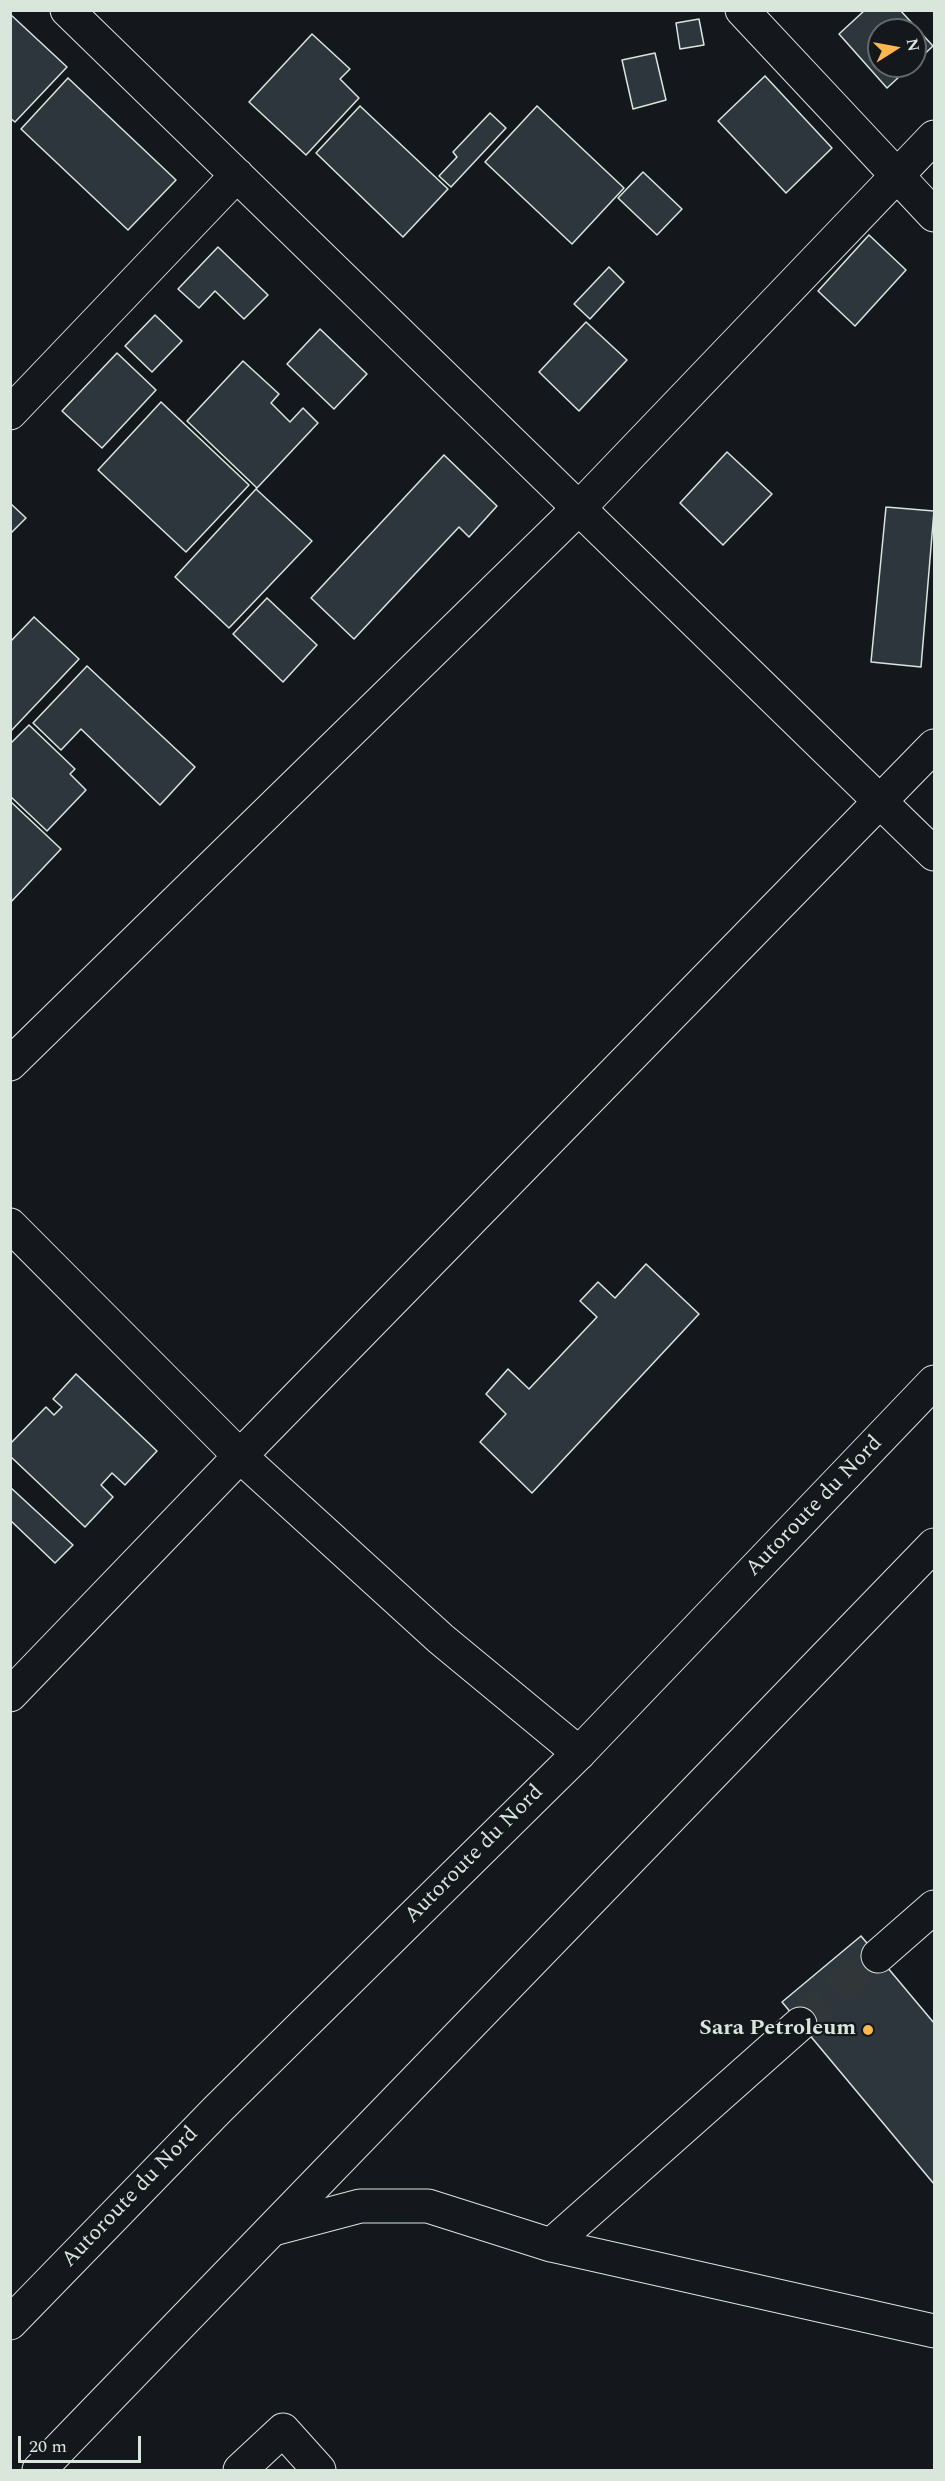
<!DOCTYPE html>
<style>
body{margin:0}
#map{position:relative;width:945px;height:2481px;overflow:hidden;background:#14181c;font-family:Spectral,serif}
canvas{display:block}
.frame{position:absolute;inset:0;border:12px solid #d8e6dc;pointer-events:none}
.north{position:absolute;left:867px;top:18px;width:60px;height:60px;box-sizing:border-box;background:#14181c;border:2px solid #626a69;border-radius:50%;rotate:79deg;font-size:16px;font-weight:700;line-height:24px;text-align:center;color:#d8e6dc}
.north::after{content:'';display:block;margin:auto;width:21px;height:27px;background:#ffb74d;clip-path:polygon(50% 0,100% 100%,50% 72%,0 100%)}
.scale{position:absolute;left:18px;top:2436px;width:123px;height:27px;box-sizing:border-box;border:3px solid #d8e6dc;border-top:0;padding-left:8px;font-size:18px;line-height:21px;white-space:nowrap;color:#d8e6dc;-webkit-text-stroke:4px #14181c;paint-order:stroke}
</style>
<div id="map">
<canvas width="945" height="2481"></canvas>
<div class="frame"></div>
<div class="north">N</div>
<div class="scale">20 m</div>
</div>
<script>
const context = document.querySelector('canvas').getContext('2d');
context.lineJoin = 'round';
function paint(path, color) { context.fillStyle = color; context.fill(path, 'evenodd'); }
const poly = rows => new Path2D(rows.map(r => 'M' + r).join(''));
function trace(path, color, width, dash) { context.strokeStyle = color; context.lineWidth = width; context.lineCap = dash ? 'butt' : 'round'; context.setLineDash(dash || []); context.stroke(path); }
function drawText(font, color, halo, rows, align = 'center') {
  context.font = font + ' Spectral,serif'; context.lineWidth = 4.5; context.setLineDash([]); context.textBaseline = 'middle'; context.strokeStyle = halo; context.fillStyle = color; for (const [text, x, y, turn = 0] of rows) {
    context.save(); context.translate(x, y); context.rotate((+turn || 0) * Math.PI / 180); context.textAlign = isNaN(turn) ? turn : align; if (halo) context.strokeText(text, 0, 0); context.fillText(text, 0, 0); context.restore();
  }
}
const building = poly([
 [865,10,900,10,933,46,915,63,915,30,879,30,879,66,911,66,887,88,839,34,865,10],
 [10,14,67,67,15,122,10,118,10,14],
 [699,19,704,45,680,49,676,23,699,19],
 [312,34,350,69,340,79,359,98,306,155,249,102,312,34],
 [655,53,666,100,633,109,622,60,655,53],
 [765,76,832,148,786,193,718,121,765,76],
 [68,78,176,180,128,230,21,129,68,78],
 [360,106,448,189,403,237,316,153,360,106],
 [537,106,624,188,572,244,485,162,537,106],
 [490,113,506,128,451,187,439,176,457,157,453,152,490,113],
 [643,172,682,209,657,235,618,198,643,172],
 [869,235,906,270,855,326,818,291,869,235],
 [218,247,268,295,244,319,215,291,199,308,178,289,218,247],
 [609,267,624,282,590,319,574,304,609,267],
 [155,315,182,341,152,372,125,346,155,315],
 [586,322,627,360,579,411,539,372,586,322],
 [320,329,367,374,334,409,287,364,320,329],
 [117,353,156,390,102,448,62,411,117,353],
 [243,361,279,394,271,403,290,422,303,408,318,423,257,488,187,421,243,361],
 [161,402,249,485,186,552,98,470,161,402],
 [727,452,772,494,723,545,680,503,727,452],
 [444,455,497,506,469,537,459,527,354,639,311,598,444,455],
 [256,489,312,541,229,628,175,577,256,489],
 [10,503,26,518,10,534,10,503],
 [886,507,934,511,921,667,871,662,886,507],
 [267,598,317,645,283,682,233,634,267,598],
 [34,617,79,659,10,732,10,642,34,617],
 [87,666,195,767,160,805,81,729,61,750,33,723,87,666],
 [29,725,75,769,70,774,86,790,47,831,10,796,10,744,29,725],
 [10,801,61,849,10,903,10,801],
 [646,1264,699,1314,532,1493,480,1442,506,1414,486,1394,508,1369,529,1389,597,1317,580,1301,598,1282,615,1298,646,1264],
 [76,1374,157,1451,125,1485,112,1473,101,1485,113,1497,85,1527,10,1456,10,1444,46,1407,54,1415,62,1407,53,1399,76,1374],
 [10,1487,73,1545,55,1563,10,1520,10,1487],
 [861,1936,934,2023,934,2184,782,2002,861,1936]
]);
const minorTunnel = poly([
 [800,2024,878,1956]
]);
const minor = poly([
 [67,10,934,854],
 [742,10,934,215],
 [10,413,237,175],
 [10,1064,579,508,934,137],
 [10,1225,240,1456,441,1639,579,1753],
 [10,1695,240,1456,934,746],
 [878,1956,934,1907],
 [273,2229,360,2206,428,2206,551,2245,800,2024],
 [551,2245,934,2331],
 [240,2470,283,2430,319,2470]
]);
const highway = poly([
 [10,2323,217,2110,579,1753,934,1382],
 [39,2470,934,1545]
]);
const markers = [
 [868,2030,6,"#ffb74d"]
];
const streetNames = [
 ["Autoroute du Nord",815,1507,-46],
 ["Autoroute du Nord",475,1855,-45],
 ["Autoroute du Nord",131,2198,-46]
];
const poiNames = [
 ["Sara Petroleum",856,2030]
];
paint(building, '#2c363c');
trace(building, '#d8e6dc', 1.5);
trace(minorTunnel, '#313739', 33, [33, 16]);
trace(minor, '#d8e6dc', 35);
trace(highway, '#d8e6dc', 35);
trace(minor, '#14181c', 33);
trace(highway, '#14181c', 33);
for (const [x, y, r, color] of markers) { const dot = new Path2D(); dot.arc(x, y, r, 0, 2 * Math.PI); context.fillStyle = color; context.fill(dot); trace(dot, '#14181c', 2); }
drawText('22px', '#d8e6dc', '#14181c', streetNames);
drawText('bold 22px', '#d8e6dc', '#14181c', poiNames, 'right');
</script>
